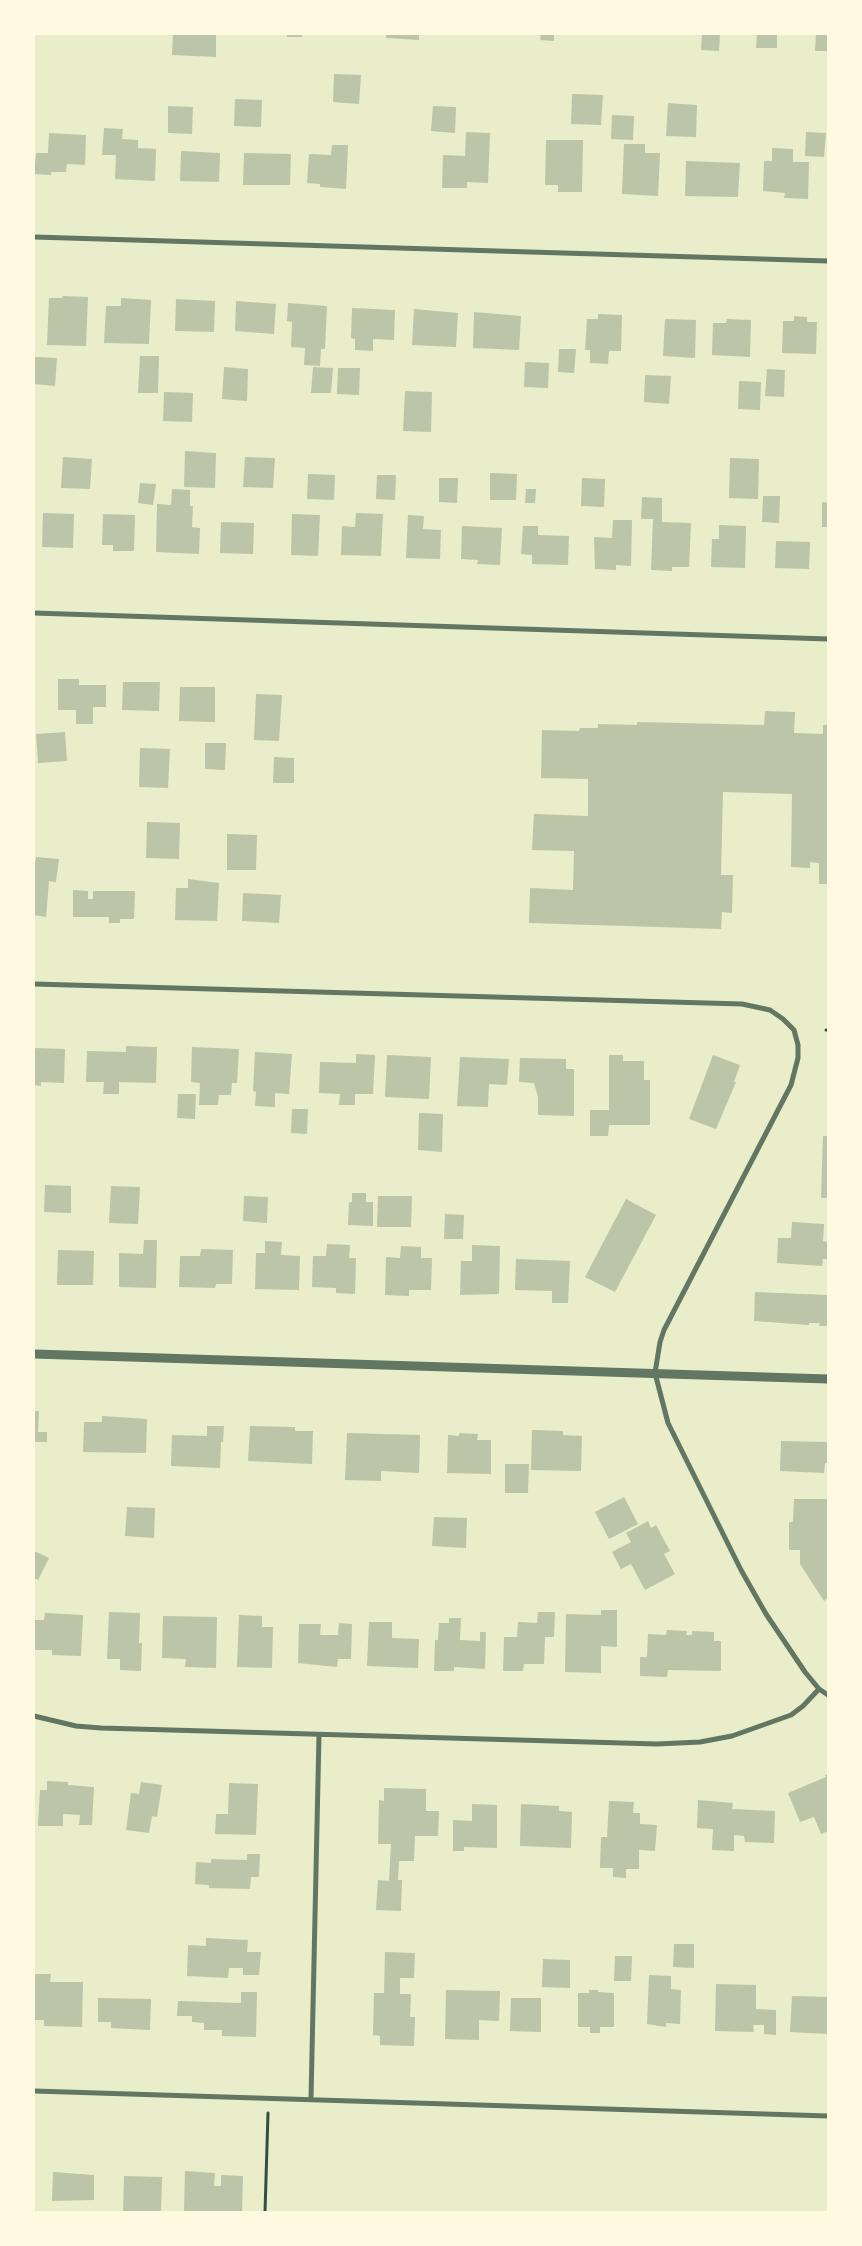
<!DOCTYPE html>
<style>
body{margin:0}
#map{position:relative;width:862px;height:2246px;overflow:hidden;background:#e9edc9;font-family:Cabin,sans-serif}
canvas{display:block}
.frame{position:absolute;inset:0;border:35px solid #fefae0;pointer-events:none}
</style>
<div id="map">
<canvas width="862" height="2246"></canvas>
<div class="frame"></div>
</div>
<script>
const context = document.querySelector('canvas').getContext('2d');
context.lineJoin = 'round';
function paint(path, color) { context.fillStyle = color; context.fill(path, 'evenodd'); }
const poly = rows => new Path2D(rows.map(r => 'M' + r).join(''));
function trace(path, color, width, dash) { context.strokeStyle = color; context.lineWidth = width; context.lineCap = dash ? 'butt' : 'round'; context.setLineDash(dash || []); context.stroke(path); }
const building = poly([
 [173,34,216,34,216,57,172,55],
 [287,34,302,34,302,37,287,37],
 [386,34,419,34,419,40,386,38],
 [541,34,554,34,554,41,540,40],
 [702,34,720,34,719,51,701,50],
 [757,34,777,34,777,48,756,48],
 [816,34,828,34,828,51,815,51],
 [334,74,361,75,359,104,333,102],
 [572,94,603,95,601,125,571,124],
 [235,99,262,100,261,127,234,126],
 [668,103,697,105,696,137,666,136],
 [168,106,193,107,192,134,168,133],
 [433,106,456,107,455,133,431,131],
 [612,115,634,116,633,140,611,139],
 [104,128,123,129,122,139,138,140,138,148,156,149,155,181,115,179,116,155,102,155],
 [466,132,490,133,488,183,467,182,467,188,442,188,443,155,465,156],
 [806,132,826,133,824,157,805,156],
 [49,133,86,135,85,165,67,164,66,172,51,172,51,175,34,174,36,153,48,153],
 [546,140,583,140,582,192,558,192,558,185,545,185],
 [624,144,645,144,645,153,660,153,658,196,622,194],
 [332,145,348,145,346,189,320,187,320,184,307,183,309,154,331,155],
 [772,148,793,149,793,162,809,162,808,199,784,198,785,193,763,191,764,161,772,161],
 [181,151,220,153,219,182,180,181],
 [244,153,291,154,290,185,243,185],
 [686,161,740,163,738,197,685,196],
 [63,296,88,297,86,346,47,345,49,298,62,298],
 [121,298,151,300,149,344,104,343,106,306,121,306],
 [176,299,215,301,214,332,175,331],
 [236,301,276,304,274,334,235,331],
 [288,303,327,306,325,349,321,349,320,366,304,365,305,348,291,347,292,322,287,321],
 [352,308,395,310,394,340,373,339,373,351,355,350,355,339,351,338],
 [414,309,458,313,456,347,412,345],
 [474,312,521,316,519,350,473,348],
 [598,314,622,315,621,351,609,351,608,364,590,363,590,350,585,350,587,319,598,319],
 [794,316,807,317,807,322,817,322,816,354,782,353,783,321,794,321],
 [665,319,696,320,695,358,663,356],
 [727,319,751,320,750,357,712,355,713,323,726,323],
 [559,349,576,349,574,373,558,372],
 [140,356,159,356,158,393,138,393],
 [35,357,57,358,55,386,34,384],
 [525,362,549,363,548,388,524,387],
 [224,367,248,369,247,401,222,399],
 [313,367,333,368,331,393,311,393],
 [338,368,360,368,359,395,337,394],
 [767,369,785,370,784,397,765,396],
 [645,375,671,376,669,404,644,402],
 [739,381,761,382,760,410,738,409],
 [405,391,432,392,431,432,403,431],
 [164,392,193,393,192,422,163,421],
 [185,451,216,453,215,488,184,487],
 [63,457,92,459,90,489,61,488],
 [245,457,275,458,273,488,243,487],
 [730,458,759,459,758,499,729,498],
 [490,473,517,474,516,500,490,500],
 [308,474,335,475,334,500,307,499],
 [377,475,396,475,395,500,376,499],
 [439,478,458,478,457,503,439,502],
 [582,478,605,479,604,507,581,506],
 [140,483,156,484,153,505,138,503],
 [172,489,190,490,190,506,193,506,192,527,200,528,199,554,156,552,157,504,171,505],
 [526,489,536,489,535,503,525,503],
 [763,496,780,496,779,523,762,522],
 [642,497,662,498,662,522,691,523,689,567,672,567,672,571,651,570,653,519,641,519],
 [822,502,828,503,828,527,822,527],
 [43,513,74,514,73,548,42,547],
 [356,513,383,514,381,556,341,555,342,526,355,527],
 [103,514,135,515,134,551,113,551,113,545,102,545],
 [292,514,320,515,318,556,291,555],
 [408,515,424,516,423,529,441,530,440,559,406,558],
 [613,520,632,520,631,566,616,565,616,570,595,569,594,537,612,538],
 [221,522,254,523,253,554,220,553],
 [719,525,746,526,745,568,711,567,712,539,719,539],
 [462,526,502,528,500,565,477,564,478,560,461,559],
 [523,526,538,526,538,535,569,536,568,565,532,564,532,555,521,554],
 [776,541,810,542,809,569,775,568],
 [58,679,79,679,79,685,106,685,106,707,93,707,93,724,76,724,76,710,58,710],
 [123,682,160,682,159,711,122,710],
 [180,687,215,687,215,722,179,721],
 [256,694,282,695,279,741,254,740],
 [765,711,795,712,794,733,823,734,823,725,828,725,828,884,819,884,819,863,810,862,810,868,791,867,792,794,723,792,721,875,733,875,732,913,722,912,721,929,529,923,530,888,573,890,574,851,532,850,534,814,588,816,588,779,541,778,542,730,579,731,580,728,598,728,598,724,637,725,637,722,764,725],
 [65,732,67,761,38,763,36,734],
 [205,743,226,743,225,770,205,769],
 [140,748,170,749,168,788,139,787],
 [274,757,294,758,294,783,273,783],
 [147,822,180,823,179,859,146,858],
 [227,834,257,835,256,870,227,870],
 [36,857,59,859,56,882,49,881,46,917,34,915,34,868],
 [188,879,219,883,217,921,175,920,176,888,188,888],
 [73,890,88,891,88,899,93,899,93,891,135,891,134,919,120,919,120,923,109,923,109,917,73,917],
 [243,893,281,895,279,923,242,921],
 [126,1046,157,1047,156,1083,119,1082,119,1094,103,1094,104,1082,86,1082,87,1051,126,1052],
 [192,1047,239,1049,237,1083,232,1083,231,1095,219,1095,218,1105,199,1105,200,1083,191,1082],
 [34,1048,65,1049,64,1083,41,1082,41,1086,34,1085],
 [255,1052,292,1054,289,1094,275,1093,275,1107,255,1106,256,1092,253,1091],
 [356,1054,375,1055,373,1094,355,1094,355,1105,339,1105,340,1094,319,1093,320,1062,356,1063],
 [387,1055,431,1057,429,1099,385,1097],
 [609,1055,623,1055,623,1061,644,1061,644,1080,650,1080,650,1125,609,1125,608,1136,590,1136,590,1110,609,1110],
 [713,1055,740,1065,734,1082,736,1082,716,1129,689,1119],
 [460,1057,509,1059,507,1085,489,1084,488,1107,457,1106],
 [520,1058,566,1059,566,1069,574,1069,574,1116,538,1115,538,1097,534,1083,519,1082],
 [178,1094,196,1094,195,1119,177,1118],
 [292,1109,308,1109,307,1134,291,1133],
 [419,1113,443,1114,442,1152,418,1150],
 [823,1136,828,1136,828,1198,821,1198],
 [45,1185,71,1186,71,1213,44,1212],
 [111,1186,140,1187,138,1224,109,1223],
 [352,1193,366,1193,366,1202,373,1202,373,1226,348,1225,349,1202,352,1202],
 [244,1196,268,1197,267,1223,243,1221],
 [378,1196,412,1196,411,1227,377,1227],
 [626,1199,656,1215,615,1292,585,1277],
 [445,1214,464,1215,463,1239,444,1239],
 [792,1222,824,1224,823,1241,828,1242,828,1259,823,1259,822,1266,777,1263,778,1238,791,1238],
 [144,1240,157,1240,156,1288,119,1287,119,1253,143,1254],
 [265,1241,282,1242,281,1255,300,1256,299,1290,255,1289,256,1253,265,1253],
 [327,1244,350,1245,349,1258,356,1258,355,1294,336,1293,336,1288,312,1287,313,1256,326,1256],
 [472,1245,500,1246,499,1294,460,1295,461,1261,472,1261],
 [401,1246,421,1247,421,1258,432,1258,431,1290,409,1290,409,1296,385,1295,386,1257,400,1258],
 [201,1249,233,1250,232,1284,216,1284,215,1288,179,1287,180,1256,200,1256],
 [58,1250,94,1251,93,1285,57,1285],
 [516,1259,570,1261,568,1303,552,1303,552,1291,515,1290],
 [755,1292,828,1295,828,1326,819,1326,820,1323,809,1323,809,1325,754,1321],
 [34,1411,39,1411,38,1432,47,1432,47,1442,34,1442],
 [102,1416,147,1419,146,1453,83,1452,84,1422,102,1422],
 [207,1426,224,1426,223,1442,221,1442,220,1468,171,1466,172,1435,207,1436],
 [250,1426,295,1427,295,1431,313,1431,312,1464,248,1461],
 [532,1430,563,1431,563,1435,582,1436,581,1471,531,1470],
 [347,1433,420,1435,419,1473,381,1471,381,1481,345,1480],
 [459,1433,478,1434,477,1440,491,1440,491,1474,447,1473,448,1435,459,1436],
 [781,1441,828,1442,828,1463,825,1463,824,1473,780,1471],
 [505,1464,529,1464,528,1493,505,1493],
 [624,1497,638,1524,609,1539,595,1512],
 [794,1499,828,1499,828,1598,824,1601,800,1564,800,1550,789,1550,789,1522,793,1522],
 [127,1507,155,1508,154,1538,125,1536],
 [434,1517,467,1518,466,1548,432,1546],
 [648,1521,651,1528,656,1525,670,1551,664,1554,675,1574,645,1590,631,1564,621,1569,612,1552,631,1542,626,1533],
 [34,1551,49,1558,38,1580,34,1578],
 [601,1610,617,1610,617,1647,601,1646,601,1673,565,1672,566,1614,601,1615],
 [109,1612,140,1613,139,1643,142,1643,141,1671,120,1670,120,1659,107,1659],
 [538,1612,555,1612,554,1637,545,1637,544,1664,524,1664,523,1671,503,1671,504,1637,517,1637,518,1622,537,1623],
 [45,1613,83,1615,81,1656,52,1655,52,1650,34,1650,34,1620,44,1620],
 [239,1615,262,1616,262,1627,273,1627,272,1668,237,1667],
 [163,1616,217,1617,216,1668,185,1667,186,1659,162,1658],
 [449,1618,461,1618,460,1640,480,1641,480,1632,486,1632,485,1669,454,1667,454,1671,434,1671,435,1640,438,1640,439,1623,449,1623],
 [369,1622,392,1622,392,1638,419,1639,418,1668,367,1666],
 [339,1623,352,1624,351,1659,338,1659,337,1667,298,1663,299,1624,321,1624,320,1635,338,1635],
 [667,1630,687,1631,686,1635,692,1635,692,1631,714,1632,714,1641,721,1641,721,1671,668,1670,667,1677,640,1676,640,1657,647,1657,648,1634,666,1635],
 [828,1774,828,1831,821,1834,814,1817,800,1822,788,1793,826,1777,825,1775],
 [47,1781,68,1782,68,1785,94,1787,92,1825,79,1825,80,1815,63,1814,63,1826,38,1826,40,1790,47,1790],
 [141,1782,162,1785,157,1817,152,1816,149,1833,126,1830,131,1793,139,1794],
 [229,1783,258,1784,256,1835,215,1834,216,1814,228,1814],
 [384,1788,426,1789,426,1811,439,1811,438,1836,415,1836,414,1861,399,1861,398,1880,402,1880,401,1911,376,1910,378,1880,389,1881,391,1844,378,1844,379,1800,384,1801],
 [698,1800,733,1803,732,1809,775,1811,774,1843,745,1842,744,1836,734,1835,734,1851,712,1850,713,1829,697,1828],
 [609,1801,634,1802,633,1813,640,1813,640,1824,657,1825,655,1851,639,1850,639,1869,626,1869,626,1878,613,1877,613,1868,600,1868,601,1837,607,1837],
 [472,1804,497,1805,497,1848,464,1847,464,1851,453,1851,453,1820,472,1821],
 [521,1804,559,1806,559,1811,572,1812,571,1848,520,1846],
 [247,1854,260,1854,259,1877,251,1877,250,1889,209,1888,209,1885,195,1884,196,1862,211,1863,211,1859,247,1860],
 [206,1938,248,1940,247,1952,261,1952,259,1975,243,1975,243,1968,229,1968,228,1978,187,1976,188,1945,206,1946],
 [674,1944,694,1944,694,1968,673,1967],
 [385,1952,415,1953,414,1978,400,1978,400,1994,411,1994,410,2017,415,2017,414,2046,380,2045,380,2036,373,2035,374,1993,384,1993],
 [615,1956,632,1956,631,1981,614,1981],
 [543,1959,570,1960,570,1988,542,1987],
 [34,1974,51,1974,50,1982,83,1982,82,2027,44,2026,44,2020,34,2020],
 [649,1975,671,1976,671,1989,681,1990,680,2024,666,2023,666,2027,647,2024],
 [716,1984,756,1985,756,2009,776,2010,776,2035,764,2034,764,2025,753,2025,754,2032,715,2031],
 [446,1990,500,1991,499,2021,479,2020,479,2040,445,2039],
 [589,1990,598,1990,598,1992,614,1993,614,2027,600,2027,600,2033,590,2033,590,2027,578,2027,578,1993,589,1993],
 [241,1992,257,1992,256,2037,222,2036,222,2030,204,2030,204,2023,192,2022,192,2016,177,2016,178,2001,241,2003],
 [792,1996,828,1997,828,2034,790,2032],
 [98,1998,151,1999,150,2030,111,2028,111,2022,98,2022],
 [511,1998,541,1998,541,2032,510,2031],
 [185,2171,215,2173,214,2186,221,2186,221,2175,243,2176,242,2212,184,2212],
 [53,2172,94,2175,94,2200,52,2201],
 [124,2176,162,2177,161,2212,123,2212]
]);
const path = poly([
 [826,1030,828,1030],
 [265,2212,268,2113]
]);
const minor = poly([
 [34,237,828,261],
 [34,613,828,639],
 [34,984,742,1004,770,1010,783,1019,794,1030,798,1045,798,1058,791,1085,664,1330,660,1342,655,1373,668,1423,741,1570,766,1614,805,1672,819,1689,828,1695],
 [34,1716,76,1726,101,1728,657,1744,700,1742,732,1736,791,1715,803,1706,819,1689],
 [34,2091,828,2116],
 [311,2098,319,1735]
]);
const tertiary = poly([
 [34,1354,828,1379]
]);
paint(building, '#bcc5a7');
trace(path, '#344e41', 3);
trace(minor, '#617663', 5);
trace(tertiary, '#617663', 9);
</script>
